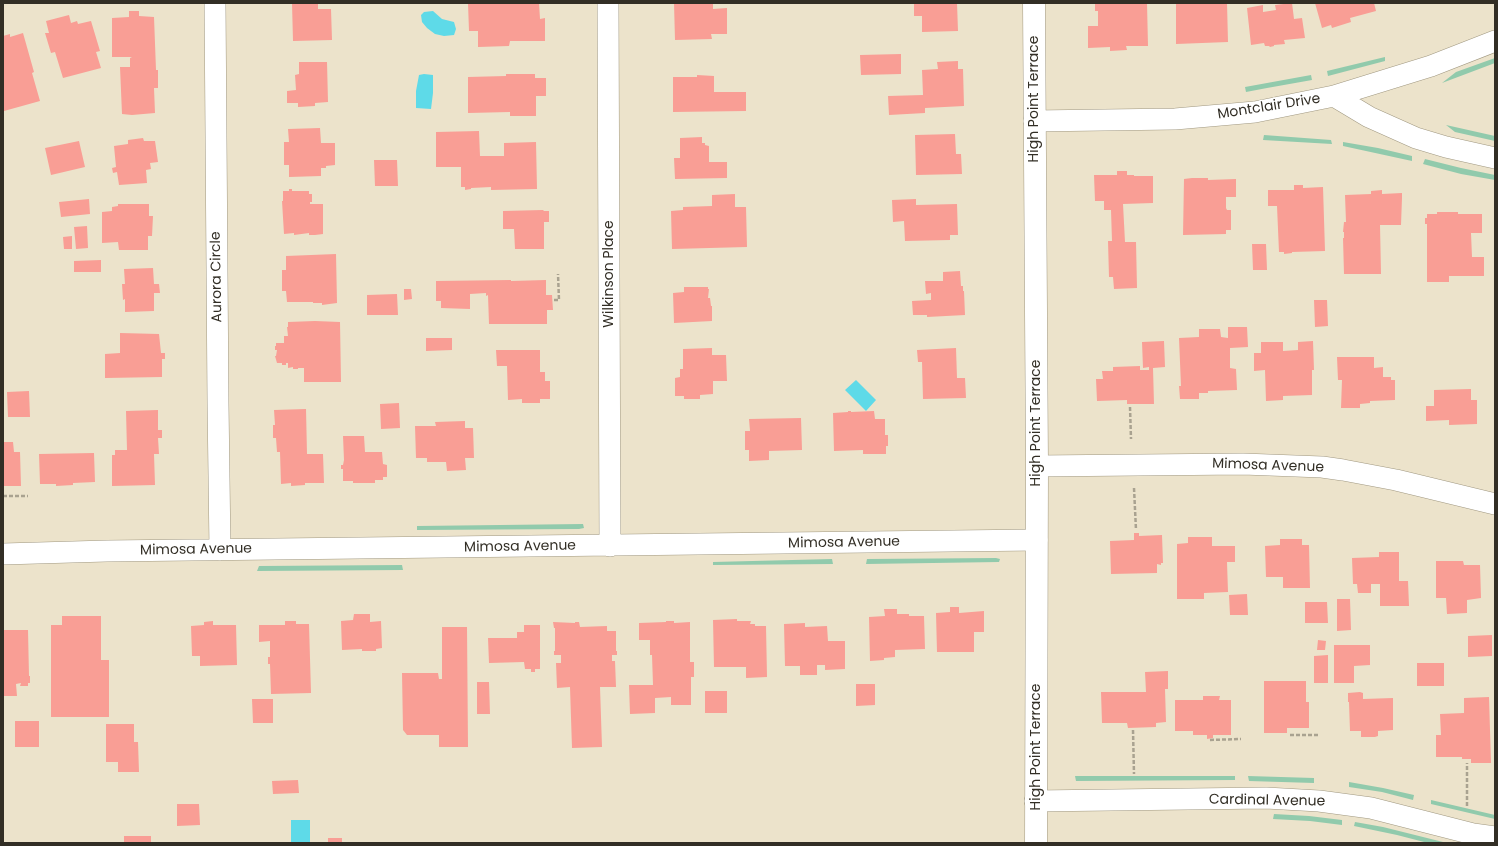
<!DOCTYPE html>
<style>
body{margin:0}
#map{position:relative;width:1498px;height:846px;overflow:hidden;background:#ece3cb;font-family:Poppins,sans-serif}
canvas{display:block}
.frame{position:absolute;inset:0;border:4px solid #322e25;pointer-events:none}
</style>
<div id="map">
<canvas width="1498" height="846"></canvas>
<div class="frame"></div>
</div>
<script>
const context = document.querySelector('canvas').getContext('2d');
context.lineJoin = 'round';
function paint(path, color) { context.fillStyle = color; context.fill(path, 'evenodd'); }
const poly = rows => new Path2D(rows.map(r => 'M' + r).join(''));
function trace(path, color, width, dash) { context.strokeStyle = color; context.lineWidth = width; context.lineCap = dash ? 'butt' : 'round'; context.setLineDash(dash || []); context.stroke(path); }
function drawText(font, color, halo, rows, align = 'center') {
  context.font = font + ' Poppins,sans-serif'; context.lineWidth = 3; context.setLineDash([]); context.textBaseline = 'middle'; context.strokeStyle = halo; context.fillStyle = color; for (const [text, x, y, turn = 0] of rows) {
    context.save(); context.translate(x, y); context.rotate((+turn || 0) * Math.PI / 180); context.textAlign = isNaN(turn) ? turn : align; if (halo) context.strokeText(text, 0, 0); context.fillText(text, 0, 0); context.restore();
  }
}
const green = poly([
 [1385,57,1385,61,1328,76,1327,71],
 [1495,58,1495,63,1442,83,1456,72],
 [1311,75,1312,80,1267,88,1246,92,1245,87],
 [1446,125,1495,136,1495,141,1455,132],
 [1264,135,1331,140,1332,144,1263,140],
 [1343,142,1378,148,1412,156,1412,161,1343,146],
 [1425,159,1461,168,1495,175,1495,180,1461,174,1423,164],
 [583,524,584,528,579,529,417,530,417,526],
 [996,558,1000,559,999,562,866,564,867,559],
 [832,559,833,564,713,565,713,562],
 [402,565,403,570,257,571,259,566],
 [1075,776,1235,776,1235,780,1076,781],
 [1248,776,1314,778,1314,783,1249,781],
 [1349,782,1383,788,1414,795,1413,800,1382,792,1349,787],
 [1431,800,1495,815,1495,819,1431,804],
 [1274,814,1309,816,1342,820,1342,825,1310,821,1273,819],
 [1355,822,1383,827,1447,843,1428,843,1397,835,1354,826]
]);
const water = poly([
 [433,11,442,19,454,22,456,29,454,35,444,36,435,34,427,28,422,22,421,15,424,12],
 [424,74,433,75,433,93,431,109,416,108,416,91,419,75],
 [856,380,876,400,866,411,845,390],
 [291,820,310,820,310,843,291,843]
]);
const building = poly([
 [292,3,318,3,318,9,331,9,332,40,293,41],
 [468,3,539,3,540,19,545,18,545,41,510,41,509,46,478,47,478,31,469,31],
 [674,3,713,3,713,9,727,8,727,34,711,34,712,39,675,40],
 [914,3,957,3,958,31,922,32,922,16,914,16],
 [1095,3,1147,3,1148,46,1126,46,1127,50,1110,51,1110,47,1088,48,1088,26,1098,26,1098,11,1095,11],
 [1176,3,1227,3,1228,42,1176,44],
 [1292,3,1294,19,1302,18,1305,38,1284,40,1285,44,1274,45,1274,46,1270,47,1269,46,1265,46,1264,43,1251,45,1247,8,1263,5,1263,12,1276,10,1275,5],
 [1315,3,1374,3,1376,11,1350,18,1351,22,1332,28,1331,25,1322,28],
 [129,11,139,11,139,16,154,17,156,70,158,70,158,88,154,88,155,113,132,115,122,114,120,67,130,67,130,58,132,57,112,57,112,18,129,17],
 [69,15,71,23,77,21,78,24,91,21,100,51,96,52,101,68,63,78,55,52,51,53,45,33,49,33,46,21],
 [23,33,34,72,32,73,40,101,4,111,3,36,10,34,10,37],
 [901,54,901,74,861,75,860,55],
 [958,61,958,69,963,69,964,106,925,108,925,113,889,115,888,96,923,95,922,70,938,69,937,62],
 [299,62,327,62,328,102,315,103,315,106,298,107,298,103,287,103,287,91,296,90,295,75,299,74],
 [506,74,535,74,535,78,546,78,546,96,536,96,536,116,510,116,510,112,468,113,468,77,506,76],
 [697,75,714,76,714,92,746,92,746,111,673,112,673,77,697,77],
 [320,128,321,143,335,143,335,165,326,166,326,168,321,168,321,176,289,177,289,165,284,165,284,142,289,142,288,129],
 [479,131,480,156,504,156,504,143,536,142,537,189,491,190,491,187,471,188,471,189,465,190,465,187,461,187,461,167,436,167,436,132],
 [955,134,956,154,961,154,962,174,916,175,915,135],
 [702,137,702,143,705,143,705,145,709,146,709,162,727,162,727,178,675,179,674,158,680,158,680,138],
 [143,138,144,141,155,141,158,162,150,163,151,169,146,170,147,183,119,185,117,172,113,173,112,168,116,167,114,146,128,144,128,140],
 [79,141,85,167,51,175,45,148],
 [374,160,397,160,398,186,375,186],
 [1117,171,1127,171,1127,175,1134,175,1134,176,1153,176,1153,203,1123,204,1125,242,1136,242,1137,288,1114,289,1113,277,1109,277,1108,241,1112,241,1111,210,1104,210,1104,201,1095,201,1094,175,1117,175],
 [1192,178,1208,178,1208,180,1236,179,1236,197,1226,197,1226,208,1227,210,1231,210,1231,230,1226,230,1226,234,1183,235,1184,179],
 [1294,185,1303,185,1303,188,1323,187,1325,251,1292,252,1292,253,1284,254,1284,252,1279,252,1277,206,1268,206,1268,190,1294,190],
 [289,189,292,189,292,191,309,191,309,194,312,194,312,202,310,202,310,204,323,204,323,234,315,235,309,235,309,233,294,235,294,233,284,234,282,201,283,201,283,191,289,191],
 [1382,190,1382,194,1402,193,1402,198,1401,225,1380,225,1381,274,1344,274,1343,238,1344,238,1344,232,1343,232,1344,222,1346,222,1345,195,1371,194,1371,191],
 [735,194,735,207,746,207,747,247,672,249,671,211,683,210,683,207,712,206,712,195],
 [89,199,90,214,61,217,59,202],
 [916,199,916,205,957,204,958,235,950,235,950,240,905,241,904,221,893,222,892,200],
 [118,204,149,204,149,216,153,216,152,236,148,236,148,250,119,250,118,242,102,243,102,212,112,211,112,207,118,206],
 [543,210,544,211,549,211,549,222,544,222,544,249,515,249,514,229,503,229,503,211],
 [1437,212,1458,212,1458,214,1482,214,1482,233,1471,233,1472,257,1484,257,1484,276,1449,276,1449,282,1427,282,1427,224,1425,224,1425,218,1427,218,1427,214,1437,214],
 [87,226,88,248,76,249,74,227],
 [72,236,72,249,64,249,63,237],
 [1252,244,1266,244,1267,270,1253,270],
 [336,254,337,303,322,305,322,303,313,303,313,302,287,302,286,291,282,291,282,270,286,270,286,256],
 [101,260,101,272,74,272,74,261],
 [153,268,154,284,159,284,160,293,154,293,154,311,125,312,125,299,123,300,122,284,125,284,124,269],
 [960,271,961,286,963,286,963,291,964,291,965,315,927,317,927,315,913,315,912,301,931,300,931,293,926,294,925,281,943,281,943,272],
 [511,280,511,281,546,280,546,295,552,295,553,310,547,310,547,324,489,324,488,295,486,296,486,293,470,294,470,309,441,308,441,301,436,301,436,281],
 [684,287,708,287,708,289,709,289,708,298,710,298,711,306,712,306,712,321,674,323,673,293,684,292],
 [404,289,411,289,412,299,404,300],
 [397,294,398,315,367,315,367,295],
 [1314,300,1327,300,1328,326,1315,327],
 [315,321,340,322,341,382,304,382,304,368,298,368,298,369,293,369,293,367,288,368,288,363,286,363,286,365,282,365,282,363,277,363,275,356,276,356,277,350,275,350,275,346,276,346,276,343,284,343,284,336,288,336,287,327,288,327,288,322],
 [1228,327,1247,327,1248,347,1230,348,1230,368,1236,369,1237,390,1208,391,1208,393,1199,393,1199,399,1180,399,1179,386,1181,386,1179,338,1199,337,1199,329,1220,329,1221,337,1228,338],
 [120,333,159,334,161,353,165,353,165,359,162,359,162,377,105,378,105,354,120,353],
 [426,338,452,338,452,350,426,351],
 [1164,341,1165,367,1153,368,1154,404,1127,404,1127,400,1097,401,1096,379,1103,379,1102,371,1113,371,1113,367,1140,366,1140,370,1149,370,1149,367,1143,368,1142,342],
 [1313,341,1314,370,1312,370,1312,395,1283,396,1283,400,1266,401,1265,370,1254,371,1254,353,1261,353,1261,342,1283,342,1283,351,1298,350,1298,342],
 [712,348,712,355,726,355,727,381,713,381,713,394,700,395,700,399,684,399,684,396,675,396,675,378,680,377,680,369,683,369,683,349],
 [956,348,957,378,965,378,966,398,923,399,922,362,918,362,917,350],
 [496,350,540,350,540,372,545,372,545,381,550,381,550,399,540,399,540,403,522,403,522,399,508,400,507,366,497,366],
 [1337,357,1374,357,1374,368,1383,367,1383,377,1391,377,1391,380,1395,380,1395,400,1370,401,1370,403,1360,404,1360,408,1341,408,1342,380,1338,380],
 [1471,389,1471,400,1477,400,1477,424,1449,425,1449,420,1426,421,1426,406,1434,406,1434,390],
 [29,391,30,417,8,417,7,392],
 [399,403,400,428,381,429,380,404],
 [306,409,307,454,323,454,324,483,305,483,305,485,291,486,291,483,281,484,280,452,277,452,276,438,273,438,273,425,275,425,274,410],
 [158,410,158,430,162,430,162,438,158,438,159,454,154,454,155,485,112,486,112,455,115,455,115,450,127,450,126,411],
 [848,411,851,411,851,412,874,411,875,419,885,419,885,435,888,435,888,446,886,446,886,454,863,454,863,450,834,451,833,413,848,412],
 [801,418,802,450,769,451,769,460,749,461,749,450,745,450,745,431,750,431,749,419],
 [465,421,465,428,473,428,474,458,465,458,466,470,447,471,446,462,427,462,427,458,416,458,415,426,436,426,435,422],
 [343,436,364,436,365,452,382,452,383,464,387,465,387,477,383,477,383,480,375,480,375,483,353,483,353,481,343,481,343,469,341,469,341,465,343,465,344,460],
 [3,442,13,442,14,452,20,452,21,486,3,486],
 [94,453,95,482,73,483,73,485,56,486,56,484,40,484,39,454],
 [1134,533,1139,533,1139,536,1162,535,1163,563,1161,563,1161,565,1157,564,1157,573,1111,574,1110,541,1134,540],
 [1188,537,1212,537,1212,546,1235,546,1235,562,1227,562,1228,592,1204,593,1204,599,1177,599,1177,544,1188,543],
 [1280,539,1302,539,1302,545,1309,545,1310,588,1283,588,1283,577,1266,577,1265,546,1280,545],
 [1379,552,1399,552,1399,581,1408,581,1409,606,1380,606,1380,584,1371,584,1371,593,1358,593,1357,584,1353,584,1352,558,1379,557],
 [1436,561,1463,561,1464,565,1480,565,1481,598,1467,600,1467,613,1447,614,1446,598,1436,598],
 [1247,594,1248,615,1230,615,1229,595],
 [1337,599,1350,599,1351,630,1337,631],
 [1305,602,1327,602,1328,623,1305,623],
 [950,607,959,607,959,613,984,611,984,632,974,632,974,652,937,652,936,613,950,612],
 [884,609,897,609,897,614,909,614,909,616,924,616,925,649,895,650,895,657,884,658,884,660,870,661,869,617,885,616],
 [354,614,370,614,370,622,381,621,382,648,376,649,376,651,362,651,362,649,342,650,341,621,353,620],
 [62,616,101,616,101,660,109,660,109,717,51,717,51,625,62,625],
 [737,619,737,621,751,621,750,624,755,624,755,626,766,626,767,677,746,678,746,667,714,667,713,620],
 [213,621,213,625,236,625,237,665,200,666,200,656,192,656,191,626,204,625,204,622],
 [285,621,296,621,296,624,309,624,311,693,271,694,270,664,268,664,268,657,270,657,270,641,259,642,259,625,285,625],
 [666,621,674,621,674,623,690,622,690,662,694,662,694,677,691,677,691,705,671,705,671,697,655,698,655,713,630,714,629,685,653,685,652,655,650,655,650,640,639,640,639,623,666,622],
 [553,622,575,623,575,622,579,622,580,627,607,626,607,631,616,631,616,651,617,651,617,655,612,655,612,661,615,661,616,687,600,687,602,747,572,748,570,687,557,688,556,663,561,663,561,655,554,655,554,651,555,651,555,628,554,628],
 [805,623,805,627,827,626,828,641,845,641,845,669,825,670,825,665,817,665,817,675,800,675,800,666,785,666,784,624],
 [524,625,540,625,540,669,535,669,535,672,531,672,531,669,525,669,524,662,489,663,488,638,517,638,517,632,524,632],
 [442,627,467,627,468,747,439,747,439,735,407,735,403,730,402,673,438,673,439,679,442,679],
 [3,630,28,630,29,676,30,676,30,683,28,683,28,686,20,686,21,683,16,684,17,696,3,696],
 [1492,635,1492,656,1468,657,1468,636],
 [1318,640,1326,641,1325,650,1317,650],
 [1334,645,1370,645,1370,665,1354,666,1354,683,1334,683],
 [1328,655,1328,683,1314,683,1314,656],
 [1417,663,1444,663,1444,686,1417,686],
 [1168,671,1168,689,1165,689,1166,722,1156,723,1156,727,1128,728,1127,723,1102,723,1101,692,1146,692,1145,672],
 [1264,681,1306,681,1306,702,1309,702,1309,728,1287,728,1287,733,1264,733],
 [477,682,489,682,490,714,477,714],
 [856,684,875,684,875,705,856,706],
 [705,691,727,691,727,713,705,713],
 [1360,692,1363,693,1363,699,1393,698,1393,730,1378,731,1378,736,1375,737,1361,737,1361,731,1350,731,1349,702,1348,702,1348,693],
 [1203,696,1220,696,1219,700,1231,700,1231,735,1213,735,1213,738,1207,739,1207,735,1193,735,1193,731,1175,731,1175,700,1203,700],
 [1489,697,1491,763,1471,763,1471,759,1462,759,1462,757,1436,757,1436,735,1441,735,1440,714,1464,713,1464,698],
 [252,699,273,699,273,723,253,723],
 [15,721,39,721,39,747,15,747],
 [106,724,134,724,134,742,138,742,139,772,118,772,118,762,106,762],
 [298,780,299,793,273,794,272,781],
 [177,804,199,804,200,825,177,826],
 [124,836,151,836,151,843,124,843],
 [328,838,342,838,342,843,328,843]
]);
const path = poly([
 [554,300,559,300,558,274],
 [1130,407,1131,439],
 [1134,488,1136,530],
 [3,496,28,496],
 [1133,730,1134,774],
 [1290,735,1320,735],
 [1210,740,1241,739],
 [1467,806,1467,763]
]);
const minor = poly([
 [215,3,218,403,220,550],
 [608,3,610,546],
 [1334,96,1369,117,1416,138,1446,147,1495,158],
 [1034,121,1175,119,1255,112,1334,96,1431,66,1495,41],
 [1037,466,1243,464,1322,467,1343,470,1396,480,1495,504],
 [3,554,107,551,1037,540],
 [1035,801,1266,798,1319,801,1371,808,1473,834,1495,837]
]);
const tertiary = poly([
 [1034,3,1037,466,1036,843]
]);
const streetNames = [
 ["High Point Terrace",1034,99,-90],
 ["Montclair Drive",1269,107,-9],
 ["Wilkinson Place",609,274,-90],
 ["Aurora Circle",217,277,-91],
 ["High Point Terrace",1036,423,-90],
 ["Mimosa Avenue",1268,466,2],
 ["Mimosa Avenue",844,543,-1],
 ["Mimosa Avenue",520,547,-1],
 ["Mimosa Avenue",196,550,-1],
 ["High Point Terrace",1036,747,-90],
 ["Cardinal Avenue",1267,801,1]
];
paint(green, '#91caac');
paint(water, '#5edae8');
paint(building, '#f99e95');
trace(minor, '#a09881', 22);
trace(tertiary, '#a09881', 23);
trace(path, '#a9a290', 2.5, [4, 2]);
trace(minor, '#fff', 21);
trace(tertiary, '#fff', 22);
drawText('14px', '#322e25', '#fff', streetNames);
</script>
